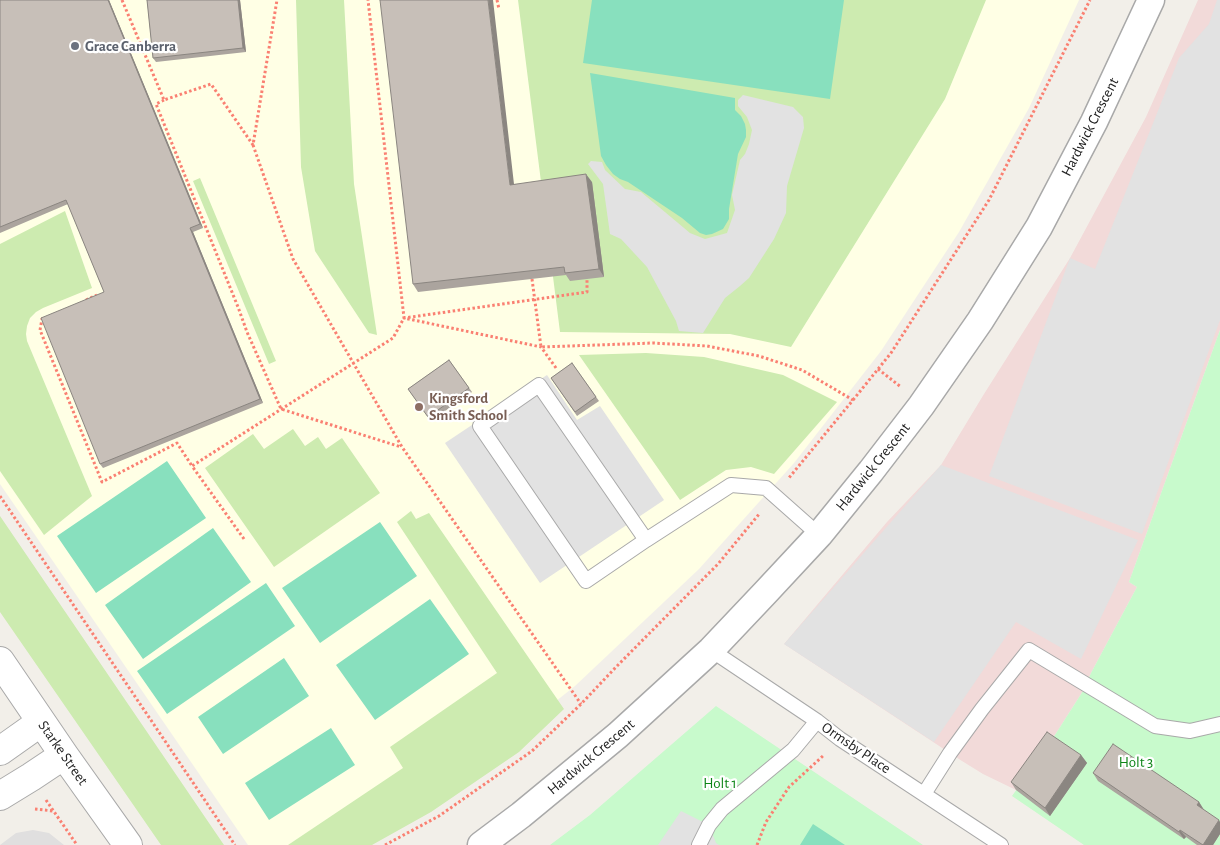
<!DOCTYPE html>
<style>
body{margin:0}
canvas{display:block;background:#f2efe9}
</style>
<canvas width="1220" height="845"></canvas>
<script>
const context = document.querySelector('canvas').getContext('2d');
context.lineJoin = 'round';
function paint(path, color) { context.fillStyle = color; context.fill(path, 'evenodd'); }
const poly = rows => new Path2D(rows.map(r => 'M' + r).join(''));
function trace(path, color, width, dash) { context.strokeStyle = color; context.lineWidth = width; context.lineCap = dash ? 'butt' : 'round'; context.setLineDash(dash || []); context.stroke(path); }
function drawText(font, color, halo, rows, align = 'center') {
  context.font = font + ' "Alegreya Sans",sans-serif'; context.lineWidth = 4.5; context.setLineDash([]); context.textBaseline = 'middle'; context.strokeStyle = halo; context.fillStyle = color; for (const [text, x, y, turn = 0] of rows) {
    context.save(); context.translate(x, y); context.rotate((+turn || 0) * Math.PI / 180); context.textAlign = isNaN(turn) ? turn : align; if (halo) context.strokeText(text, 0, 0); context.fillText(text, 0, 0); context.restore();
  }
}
const residential = poly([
 [33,830,49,833,64,845,0,845,16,833]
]);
const commercial = poly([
 [1198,0,1220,0,1220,330,1129,582,1137,587,1091,673,1083,691,1053,738,1016,790,983,774,962,761,784,644,887,522,941,465,984,394,1070,258,1146,117]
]);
const education = poly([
 [0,0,1079,0,1029,108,959,232,881,351,794,463,699,569,575,686,452,784,343,845,248,845,0,484]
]);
const grass = poly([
 [296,0,344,0,354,184,377,335,369,333,315,251,301,167],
 [518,0,986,0,945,99,791,347,730,334,560,332],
 [200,178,276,361,269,364,193,181],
 [65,211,92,288,43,308,36,312,30,318,27,326,26,334,27,341,92,496,44,535,0,471,0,244],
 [646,353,704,357,783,375,837,402,774,474,751,467,726,470,680,500,579,355],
 [293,429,305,446,318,437,326,449,342,438,380,493,274,567,205,468,253,434,264,449],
 [411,511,416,519,429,513,564,709,519,752,431,812,372,845,288,845,403,768,390,747,497,673,397,522],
 [0,516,224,845,161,845,0,612]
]);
const park = poly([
 [1220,330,1220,845,1084,845,1012,796,1053,738,1083,691,1091,673,1137,587,1129,582],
 [716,706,923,845,550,845,590,815]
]);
const pitch = poly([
 [592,0,844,0,830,99,583,63],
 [590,73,735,98,735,110,741,116,745,124,746,130,746,137,738,154,729,209,729,219,723,229,712,234,706,235,700,233,682,218,628,182,620,179,613,174,606,165,601,156],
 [167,461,206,518,96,593,57,536],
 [380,522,417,576,320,643,282,588],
 [213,528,251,582,143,659,105,605],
 [266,583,295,626,167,714,137,671],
 [430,599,469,654,375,720,336,665],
 [284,658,309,696,223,754,198,717],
 [331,728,355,765,269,820,245,783],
 [813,824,845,845,800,845]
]);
const parking = poly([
 [1217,0,1220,0,1220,320,1142,534,989,476,1070,258,1095,269,1179,58,1209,24],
 [743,95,793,107,803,117,804,128,787,186,786,213,774,239,749,278,740,286,725,298,703,333,679,331,676,321,647,267,621,239,610,234,603,184,588,164,591,161,602,162,605,170,625,189,641,192,690,233,705,239,727,233,735,210,732,195,740,160,745,154,749,144,752,130,747,117,738,106,738,100],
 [547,375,577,420,600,406,664,500,540,583,445,443],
 [941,465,1138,540,1081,659,1016,622,934,742,784,644],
 [681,811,709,825,716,843,719,845,658,845]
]);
const path = poly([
 [122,0,164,100,211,84,253,145,277,0],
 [497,0,499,9],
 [164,100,156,104,238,307,247,332,281,409,401,447],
 [253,145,293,259,402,447,581,704],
 [532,279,541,347,653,343,707,346,759,356,802,370,853,400,788,479],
 [86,300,97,295],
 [43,318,42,319,40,330,102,482,177,443,192,466],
 [556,368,541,347,404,318,587,292,587,279],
 [878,369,901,387],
 [853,400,891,353,989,200,1090,0],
 [0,496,235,845],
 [244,539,192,466,393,338,404,318,368,0],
 [46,800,77,845],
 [35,809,53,811],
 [385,845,439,816,532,751,581,704,617,666,718,564,760,513],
 [757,845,766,822,789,787,824,755]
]);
const service = poly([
 [646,540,539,385,480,426,586,581,646,540,731,485,766,488,819,535],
 [711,650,817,721,840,739,1001,845],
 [924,794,950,753,982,709,1029,650,1155,726,1190,731,1220,724],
 [699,845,709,825,722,809,793,750,817,721]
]);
const minor = poly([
 [481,845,521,815,618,735,711,650,765,593,819,535,871,471,921,406,980,321,1039,227,1094,122,1151,0]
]);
const tertiary = poly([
 [0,661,64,755,128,845],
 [0,751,41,722],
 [0,796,31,777,64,755]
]);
const wall = poly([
 [0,0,109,0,203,228,193,232,263,403,103,468,100,464,104,292,68,204,0,233],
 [147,0,240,0,246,52,156,62,153,58],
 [592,182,604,277,570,281,566,275,418,292,413,284,514,184],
 [449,360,472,392,431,421,408,389],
 [572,363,599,401,577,416,551,378],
 [1081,755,1087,763,1050,816,1016,790,1011,782],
 [1093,773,1199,802,1204,810,1220,822,1220,834,1213,845,1197,845,1186,837,1184,839,1098,781]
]);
const shadedWall = poly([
 [108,0,109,0,203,228,200,224],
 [238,0,240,0,246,52,243,48],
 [488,0,493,0,515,193,510,185],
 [586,174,592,182,604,277,599,269],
 [190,228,193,232,263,403,260,399],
 [1081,755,1087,763,1050,816,1045,808],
 [1199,802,1204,810,1202,813,1197,805],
 [1219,820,1220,822,1220,834,1213,845,1203,845],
 [1180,830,1186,837,1184,839,1179,832]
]);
const building = poly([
 [0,0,108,0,200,224,190,228,260,399,100,464,41,318,104,292,66,200,0,227,0,0],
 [147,0,238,0,243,48,153,58,147,0],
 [380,0,488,0,510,185,586,174,599,269,565,273,564,267,413,284,380,0],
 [449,360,469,388,428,417,408,389,449,360],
 [572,363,596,397,575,412,551,378,572,363],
 [1047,732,1081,755,1045,808,1011,782,1047,732],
 [1113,744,1199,802,1197,805,1219,820,1203,845,1180,830,1179,832,1093,773,1113,744]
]);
const markers = [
 [75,46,5,"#6b7280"],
 [419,407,5,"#8d6e63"]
];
const worshipNames = [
 ["Grace Canberra",85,46]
];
const streetNames = [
 ["Hardwick Crescent",1090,127,-63],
 ["Hardwick Crescent",873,467,-51],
 ["Ormsby Place",856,748,34],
 ["Starke Street",63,753,55],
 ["Hardwick Crescent",591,757,-40]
];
const educationNames = [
 ["Kingsford",429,398],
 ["Smith School",429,415]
];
const parkNames = [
 ["Holt 3",1136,762],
 ["Holt 1",720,783]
];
paint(residential, '#e0dfdf');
paint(commercial, '#f2dad9');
paint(education, '#ffffe5');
paint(grass, '#cdebb0');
paint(park, '#c8facc');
paint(pitch, '#88e0be');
paint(parking, '#e2e2e2');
trace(service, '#a9a9a9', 16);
trace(minor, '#a9a9a9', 29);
trace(tertiary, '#a9a9a9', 30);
trace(path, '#fa8072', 3, [2.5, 2.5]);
trace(service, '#fff', 14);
trace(minor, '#fff', 26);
trace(tertiary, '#fff', 28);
paint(wall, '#aba49e');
paint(shadedWall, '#8b8681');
paint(building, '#c7bfb8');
trace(building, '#8b8681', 1);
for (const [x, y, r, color] of markers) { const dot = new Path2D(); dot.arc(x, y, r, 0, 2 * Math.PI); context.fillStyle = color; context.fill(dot); trace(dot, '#fff', 2); }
drawText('bold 15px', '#5b616d', '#fff', worshipNames, 'left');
drawText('15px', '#222', '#fff', streetNames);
drawText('bold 15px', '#785e54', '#fff', educationNames, 'left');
drawText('15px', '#0c8416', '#fff', parkNames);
</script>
